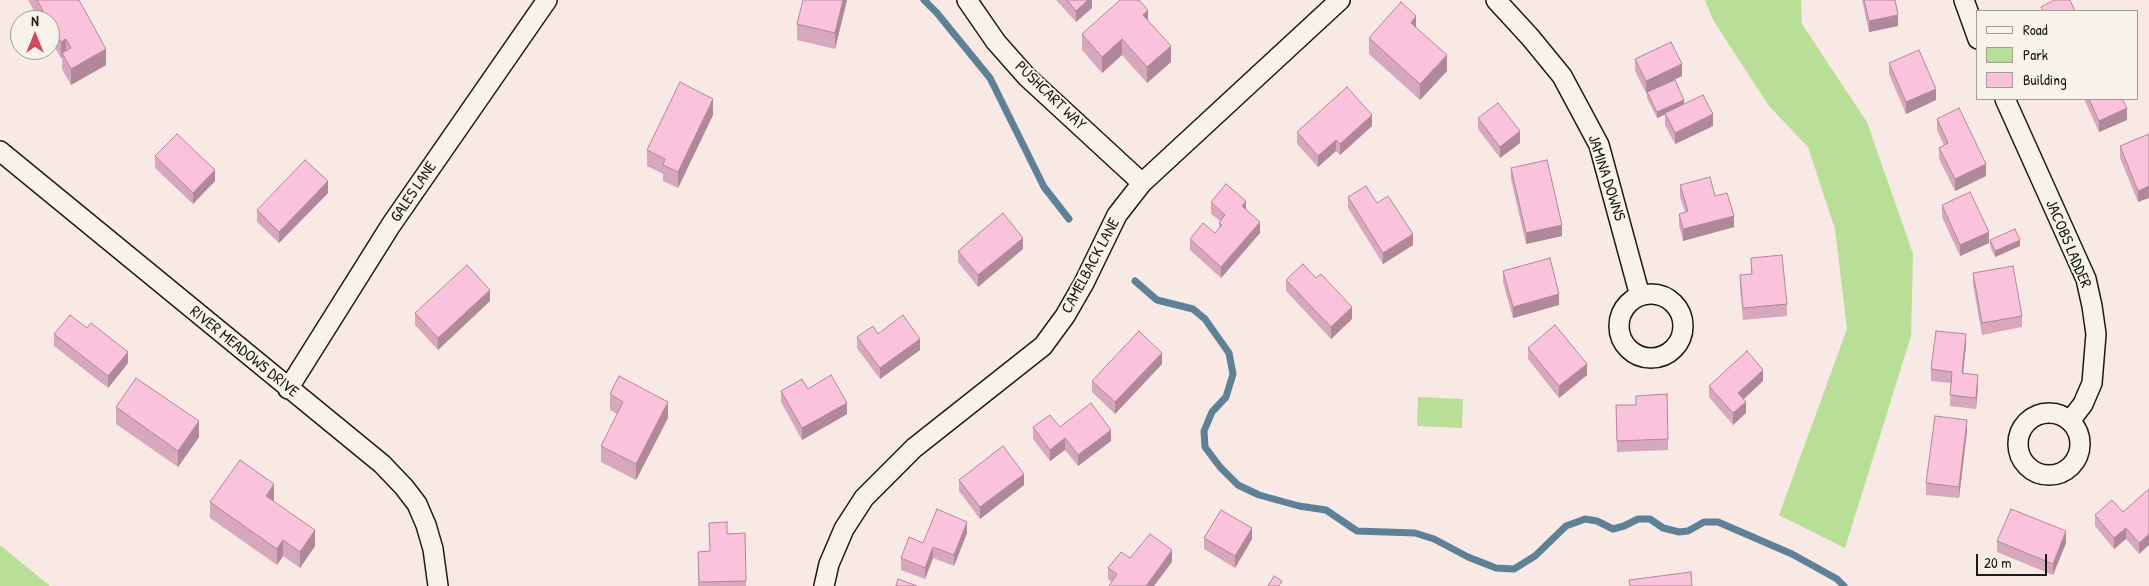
<!DOCTYPE html>
<style>
body{margin:0}
#map{position:relative;width:2149px;height:586px;overflow:hidden;background:#f8e9e5;font-family:"Patrick Hand",sans-serif}
canvas{display:block}
.legend{position:absolute;left:1976px;top:10px;width:162px;height:90px;box-sizing:border-box;background:#f7f3e8;border:1px solid #9f9d96;margin:0;padding:6px 9px;list-style:none;font-size:15px;color:#1c1c1c}
.legend li{display:flex;align-items:center;gap:10px;height:25px}
.legend b{width:25px;border:1px solid #9f9d96}
.north{position:absolute;left:10px;top:10px;width:50px;height:50px;box-sizing:border-box;background:#f7f3e8;border:1px solid #9f9d96;border-radius:50%;rotate:0deg;font-size:14px;font-weight:700;line-height:20px;text-align:center;color:#1c1c1c}
.north::after{content:'';display:block;margin:auto;width:18px;height:22px;background:#d1495b;clip-path:polygon(50% 0,100% 100%,50% 72%,0 100%)}
.scale{position:absolute;left:1976px;top:554px;width:71px;height:22px;box-sizing:border-box;border:2px solid #1c1c1c;border-top:0;padding-left:6px;font-size:15px;line-height:18px;white-space:nowrap;color:#1c1c1c;-webkit-text-stroke:4px #f7f3e8;paint-order:stroke}
</style>
<div id="map">
<canvas width="2149" height="586"></canvas>
<ul class="legend">
<li><b style="height:6px;background:#f7f3e8"></b>Road</li>
<li><b style="height:14px;background:#b9de98"></b>Park</li>
<li><b style="height:14px;background:#fac2db"></b>Building</li>
</ul>
<div class="north">N</div>
<div class="scale">20 m</div>
</div>
<script>
const context = document.querySelector('canvas').getContext('2d');
context.lineJoin = 'round';
function paint(path, color) { context.fillStyle = color; context.fill(path, 'evenodd'); }
const poly = rows => new Path2D(rows.map(r => 'M' + r).join(''));
function trace(path, color, width, dash) { context.strokeStyle = color; context.lineWidth = width; context.lineCap = dash ? 'butt' : 'round'; context.setLineDash(dash || []); context.stroke(path); }
function drawText(font, color, halo, rows, align = 'center') {
  context.font = font + ' "Patrick Hand",sans-serif'; context.lineWidth = 4; context.setLineDash([]); context.textBaseline = 'middle'; context.strokeStyle = halo; context.fillStyle = color; for (const [text, x, y, turn = 0] of rows) {
    context.save(); context.translate(x, y); context.rotate((+turn || 0) * Math.PI / 180); context.textAlign = isNaN(turn) ? turn : align; if (halo) context.strokeText(text, 0, 0); context.fillText(text, 0, 0); context.restore();
  }
}
const green = poly([
 [1705,0,1801,0,1802,24,1867,122,1913,254,1911,336,1845,548,1779,515,1847,329,1835,229,1808,147,1769,106,1713,20],
 [1418,397,1463,399,1462,428,1417,426],
 [0,545,50,586,0,586]
]);
const stream = poly([
 [924,0,937,13,990,78,1044,187,1069,219],
 [1135,281,1157,300,1193,309,1205,319,1229,353,1233,374,1226,397,1212,412,1204,431,1205,447,1220,467,1238,485,1259,495,1299,506,1326,510,1357,531,1415,533,1434,539,1468,557,1496,568,1514,569,1535,556,1566,526,1585,519,1597,521,1613,529,1624,526,1638,519,1650,519,1663,528,1679,532,1688,531,1704,522,1718,522,1792,554,1837,579,1844,586]
]);
const street = poly([
 [967,0,996,42,1027,77,1142,183],
 [1496,0,1530,37,1562,76,1599,145,1640,296],
 [1964,0,1978,39],
 [2005,99,2086,279,2092,306,2096,334,2092,383,2083,404,2070,421],
 [0,151,382,464,404,487,417,504,426,525,433,549,438,586],
 '1619 326a32 32 0 1 1 64 0a32 32 0 1 1-64 0Z',
 [288,389,391,225,547,0],
 '2018 444a31 31 0 1 1 62 0a31 31 0 1 1-62 0Z',
 [824,586,829,564,844,529,864,498,914,448,1043,346,1065,316,1084,283,1117,215,1142,183,1340,0]
]);
const wall = poly([
 [28,0,71,0,106,65,71,85,62,69,62,58,61,58,50,39,50,20,39,20],
 [847,0,835,49,797,40,797,24],
 [1056,0,1092,0,1092,8,1076,22],
 [1862,0,1895,0,1898,26,1869,32],
 [1148,21,1171,62,1147,83,1122,55,1102,73,1082,50,1082,34],
 [1369,38,1447,71,1420,100,1369,54],
 [1635,59,1682,76,1646,93,1635,71],
 [1889,63,1936,100,1906,114,1889,74],
 [1647,92,1684,104,1713,126,1675,144,1665,125,1665,114,1657,118,1647,98],
 [2084,99,2122,99,2127,120,2099,132],
 [713,115,678,188,663,181,663,174,647,166,647,150],
 [1478,118,1520,143,1500,158,1478,129],
 [1937,119,1986,176,1955,191,1939,159,1939,148,1944,145,1937,130],
 [1372,126,1340,155,1336,151,1318,167,1297,144,1297,132],
 [2149,134,2138,202,2120,158,2120,146],
 [155,156,215,181,193,204,155,168],
 [1511,168,1562,236,1526,244,1511,179],
 [1680,185,1734,227,1683,241,1679,225,1679,214,1685,212,1680,197],
 [328,193,279,243,257,222,257,210],
 [1348,197,1377,203,1413,245,1383,264,1348,208],
 [1211,202,1246,209,1260,233,1221,278,1190,250,1190,239,1215,233,1219,229,1219,223,1220,221,1211,214],
 [1942,205,1989,243,1960,256,1942,217],
 [1990,240,2020,246,1995,257,1990,246],
 [1023,249,978,287,958,262,958,251],
 [1751,258,1787,304,1787,316,1743,320,1740,287,1740,275,1751,274],
 [1503,271,1559,305,1513,318,1503,282],
 [1973,273,2022,316,2022,327,1982,335,1973,284],
 [1316,278,1352,319,1331,339,1286,291,1286,280],
 [490,301,438,350,415,325,415,313],
 [54,334,128,363,108,388,54,346],
 [878,334,920,350,880,379,857,348,857,337],
 [1966,345,1963,373,1978,386,1976,409,1950,406,1951,383,1931,381,1931,369],
 [1528,348,1587,375,1559,398,1528,359],
 [1162,364,1115,414,1092,392,1092,381],
 [1763,381,1744,399,1746,413,1733,425,1709,397,1709,386],
 [808,389,847,414,802,440,781,402,781,391],
 [610,394,668,418,636,480,601,462,601,446,617,414,610,410],
 [1616,405,1636,405,1668,439,1668,450,1617,452],
 [116,407,199,437,178,467,116,424],
 [1033,427,1060,427,1111,441,1078,466,1065,450,1050,461,1033,439],
 [1967,431,1959,498,1926,495,1926,483],
 [959,480,1024,485,980,519,959,491],
 [2149,489,2139,554,2126,539,2114,549,2095,526,2095,515,2123,512],
 [274,500,273,501,315,546,300,568,283,556,277,565,210,518,210,502],
 [745,533,746,586,698,586,698,552,709,552,727,534],
 [967,533,954,566,933,558,925,579,901,570,901,558,923,543],
 [1204,538,1252,539,1235,568,1204,549],
 [1997,541,2066,543,2053,575,1997,552],
 [1130,558,1172,562,1112,582,1108,579,1108,568]
]);
const shadedWall = poly([
 [843,0,847,0,835,49,835,33],
 [1088,0,1092,0,1092,8,1076,22,1076,11],
 [1148,10,1148,26,1143,15],
 [1898,15,1898,26,1869,32,1869,21],
 [1416,16,1416,32,1411,23],
 [66,39,66,55,62,53,62,58,61,58,61,42],
 [1122,39,1122,55,1102,73,1102,57],
 [1171,46,1171,62,1147,83,1147,67],
 [106,49,106,65,71,85,71,69],
 [1447,55,1447,71,1420,100,1420,84],
 [1682,64,1682,76,1646,93,1646,81],
 [1936,89,1936,100,1906,114,1906,102],
 [713,99,713,115,678,188,678,172],
 [1684,100,1684,106,1657,118,1657,112],
 [2127,108,2127,120,2099,132,2099,121],
 [1713,114,1713,126,1675,144,1675,133],
 [1372,115,1372,126,1340,155,1340,144],
 [1520,131,1520,143,1500,158,1500,147],
 [1336,140,1336,151,1318,167,1318,156],
 [1986,164,1986,176,1955,191,1955,179],
 [215,170,215,181,193,204,193,193],
 [328,181,328,193,279,243,279,232],
 [2149,186,2149,198,2138,202,2138,191],
 [1246,201,1246,213,1242,206],
 [1734,216,1734,227,1683,241,1683,229],
 [1260,222,1260,233,1221,278,1221,267],
 [1562,225,1562,236,1526,244,1526,233],
 [1989,232,1989,243,1960,256,1960,245],
 [1413,234,1413,245,1383,264,1383,253],
 [1023,238,1023,249,978,287,978,275],
 [2020,240,2020,246,1995,257,1995,251],
 [490,290,490,301,438,350,438,338],
 [1559,294,1559,305,1513,318,1513,307],
 [1352,307,1352,319,1331,339,1331,327],
 [1966,334,1966,345,1962,384,1962,373],
 [920,339,920,350,880,379,880,368],
 [128,352,128,363,108,388,108,376],
 [1162,353,1162,364,1115,414,1115,402],
 [1587,364,1587,375,1559,398,1559,386],
 [1763,370,1763,381,1738,404,1738,393],
 [1978,375,1978,386,1976,409,1976,398],
 [668,402,668,418,636,480,636,464],
 [1746,402,1746,413,1733,425,1733,413],
 [847,403,847,414,802,440,802,428],
 [1967,420,1967,431,1959,498,1959,487],
 [199,421,199,437,178,467,178,451],
 [1111,430,1111,441,1078,466,1078,455],
 [1065,438,1065,450,1050,461,1050,450],
 [1024,474,1024,485,980,519,980,507],
 [274,484,274,500,266,512,266,496],
 [967,522,967,533,954,566,954,555],
 [1252,528,1252,539,1235,568,1235,556],
 [2126,528,2126,539,2114,549,2114,538],
 [315,530,315,546,300,568,300,552],
 [2066,531,2066,543,2053,575,2053,564],
 [2149,534,2149,545,2139,554,2139,543],
 [283,540,283,556,277,565,277,549],
 [933,547,933,558,925,579,925,568],
 [1172,550,1172,562,1154,586,1146,586]
]);
const building = poly([
 [37,0,79,0,106,49,71,69,62,53,71,48,66,39,61,42,50,23,50,20,48,20,37,0],
 [803,0,843,0,835,33,797,24,803,0],
 [1067,0,1088,0,1076,11,1067,0],
 [1120,0,1139,0,1148,10,1143,15,1171,46,1147,67,1122,39,1102,57,1082,34,1120,0],
 [1864,0,1895,0,1898,15,1869,21,1864,0],
 [2054,0,2070,0,2075,11,2043,11,2041,7,2054,0],
 [1401,2,1416,16,1411,23,1447,55,1420,84,1369,38,1401,2],
 [1671,42,1682,64,1646,81,1635,59,1671,42],
 [1919,50,1936,89,1906,102,1889,63,1919,50],
 [1675,80,1684,100,1657,112,1647,92,1675,80],
 [680,82,713,99,678,172,663,165,665,159,647,150,680,82],
 [1347,87,1372,115,1340,144,1336,140,1318,156,1297,132,1347,87],
 [1703,95,1713,114,1675,133,1665,113,1703,95],
 [2089,99,2122,99,2127,108,2099,121,2089,99],
 [1498,103,1520,131,1500,147,1478,118,1498,103],
 [1959,108,1986,164,1955,179,1939,148,1948,143,1937,119,1959,108],
 [177,134,215,170,193,193,155,156,177,134],
 [2149,134,2149,186,2138,191,2120,146,2149,134],
 [305,160,328,181,279,232,257,210,305,160],
 [1547,160,1562,225,1526,233,1511,168,1547,160],
 [1710,177,1715,196,1727,193,1734,216,1683,229,1679,214,1688,211,1680,185,1710,177],
 [1226,184,1246,201,1242,206,1260,222,1221,267,1190,239,1203,223,1215,233,1222,225,1219,223,1225,215,1211,202,1226,184],
 [1366,186,1377,203,1388,196,1413,234,1383,253,1348,197,1366,186],
 [1970,192,1989,232,1960,245,1942,205,1970,192],
 [1003,213,1023,238,978,275,958,251,1003,213],
 [2015,229,2020,240,1995,251,1990,240,2015,229],
 [1782,255,1787,304,1743,308,1740,275,1752,274,1751,258,1782,255],
 [1550,258,1559,294,1513,307,1503,271,1550,258],
 [1303,264,1316,278,1321,274,1352,307,1331,327,1286,280,1303,264],
 [467,265,490,290,438,338,415,313,467,265],
 [2013,266,2022,316,1982,323,1973,273,2013,266],
 [70,315,87,328,91,323,128,352,108,376,54,334,70,315],
 [903,315,920,339,880,368,857,337,873,326,878,334,903,315],
 [1555,325,1587,364,1559,386,1528,348,1555,325],
 [1139,331,1162,353,1115,402,1092,381,1139,331],
 [1936,331,1966,334,1962,373,1978,375,1976,398,1950,395,1952,372,1931,369,1936,331],
 [1747,351,1763,370,1738,393,1746,402,1733,413,1709,386,1747,351],
 [831,375,847,403,802,428,781,391,802,379,808,389,831,375],
 [619,376,668,402,636,464,601,446,623,402,610,394,619,376],
 [136,378,199,421,178,451,116,407,136,378],
 [1667,394,1668,439,1617,441,1616,405,1636,405,1636,396,1667,394],
 [1091,403,1111,430,1078,455,1065,438,1050,450,1033,427,1050,415,1060,427,1091,403],
 [1935,416,1967,420,1959,487,1926,483,1935,416],
 [1003,446,1024,474,980,507,959,480,1003,446],
 [240,460,274,484,266,496,315,530,300,552,283,540,277,549,210,502,240,460],
 [2149,489,2149,534,2139,543,2126,528,2114,538,2095,515,2112,500,2123,512,2149,489],
 [937,509,967,522,954,555,933,547,925,568,901,558,909,537,923,543,937,509],
 [2011,509,2066,531,2053,564,1997,541,2011,509],
 [1221,510,1252,528,1235,556,1204,538,1221,510],
 [727,522,727,534,745,533,746,581,699,582,698,552,710,551,709,523,727,522],
 [1150,534,1172,550,1146,586,1109,586,1117,574,1108,568,1121,552,1130,558,1150,534],
 [1691,572,1692,586,1630,586,1629,580,1691,572],
 [1274,576,1282,581,1279,586,1268,586,1274,576],
 [898,579,917,586,896,586,898,579]
]);
const streetNames = [
 ["PUSHCART WAY",1050,96,44],
 ["JAMINA DOWNS",1606,178,72],
 ["GALES LANE",414,192,-56],
 ["JACOBS LADDER",2068,244,67],
 ["CAMELBACK LANE",1091,266,-62],
 ["RIVER MEADOWS DRIVE",244,352,39]
];
paint(green, '#b9de98');
trace(stream, '#5e8198', 7);
trace(street, '#1c1c1c', 22);
trace(street, '#f7f3e8', 19);
paint(wall, '#d7a7bc');
paint(shadedWall, '#af8899');
paint(building, '#fac2db');
trace(building, '#af8899', 1);
drawText('16px', '#1c1c1c', '#f7f3e8', streetNames);
</script>
